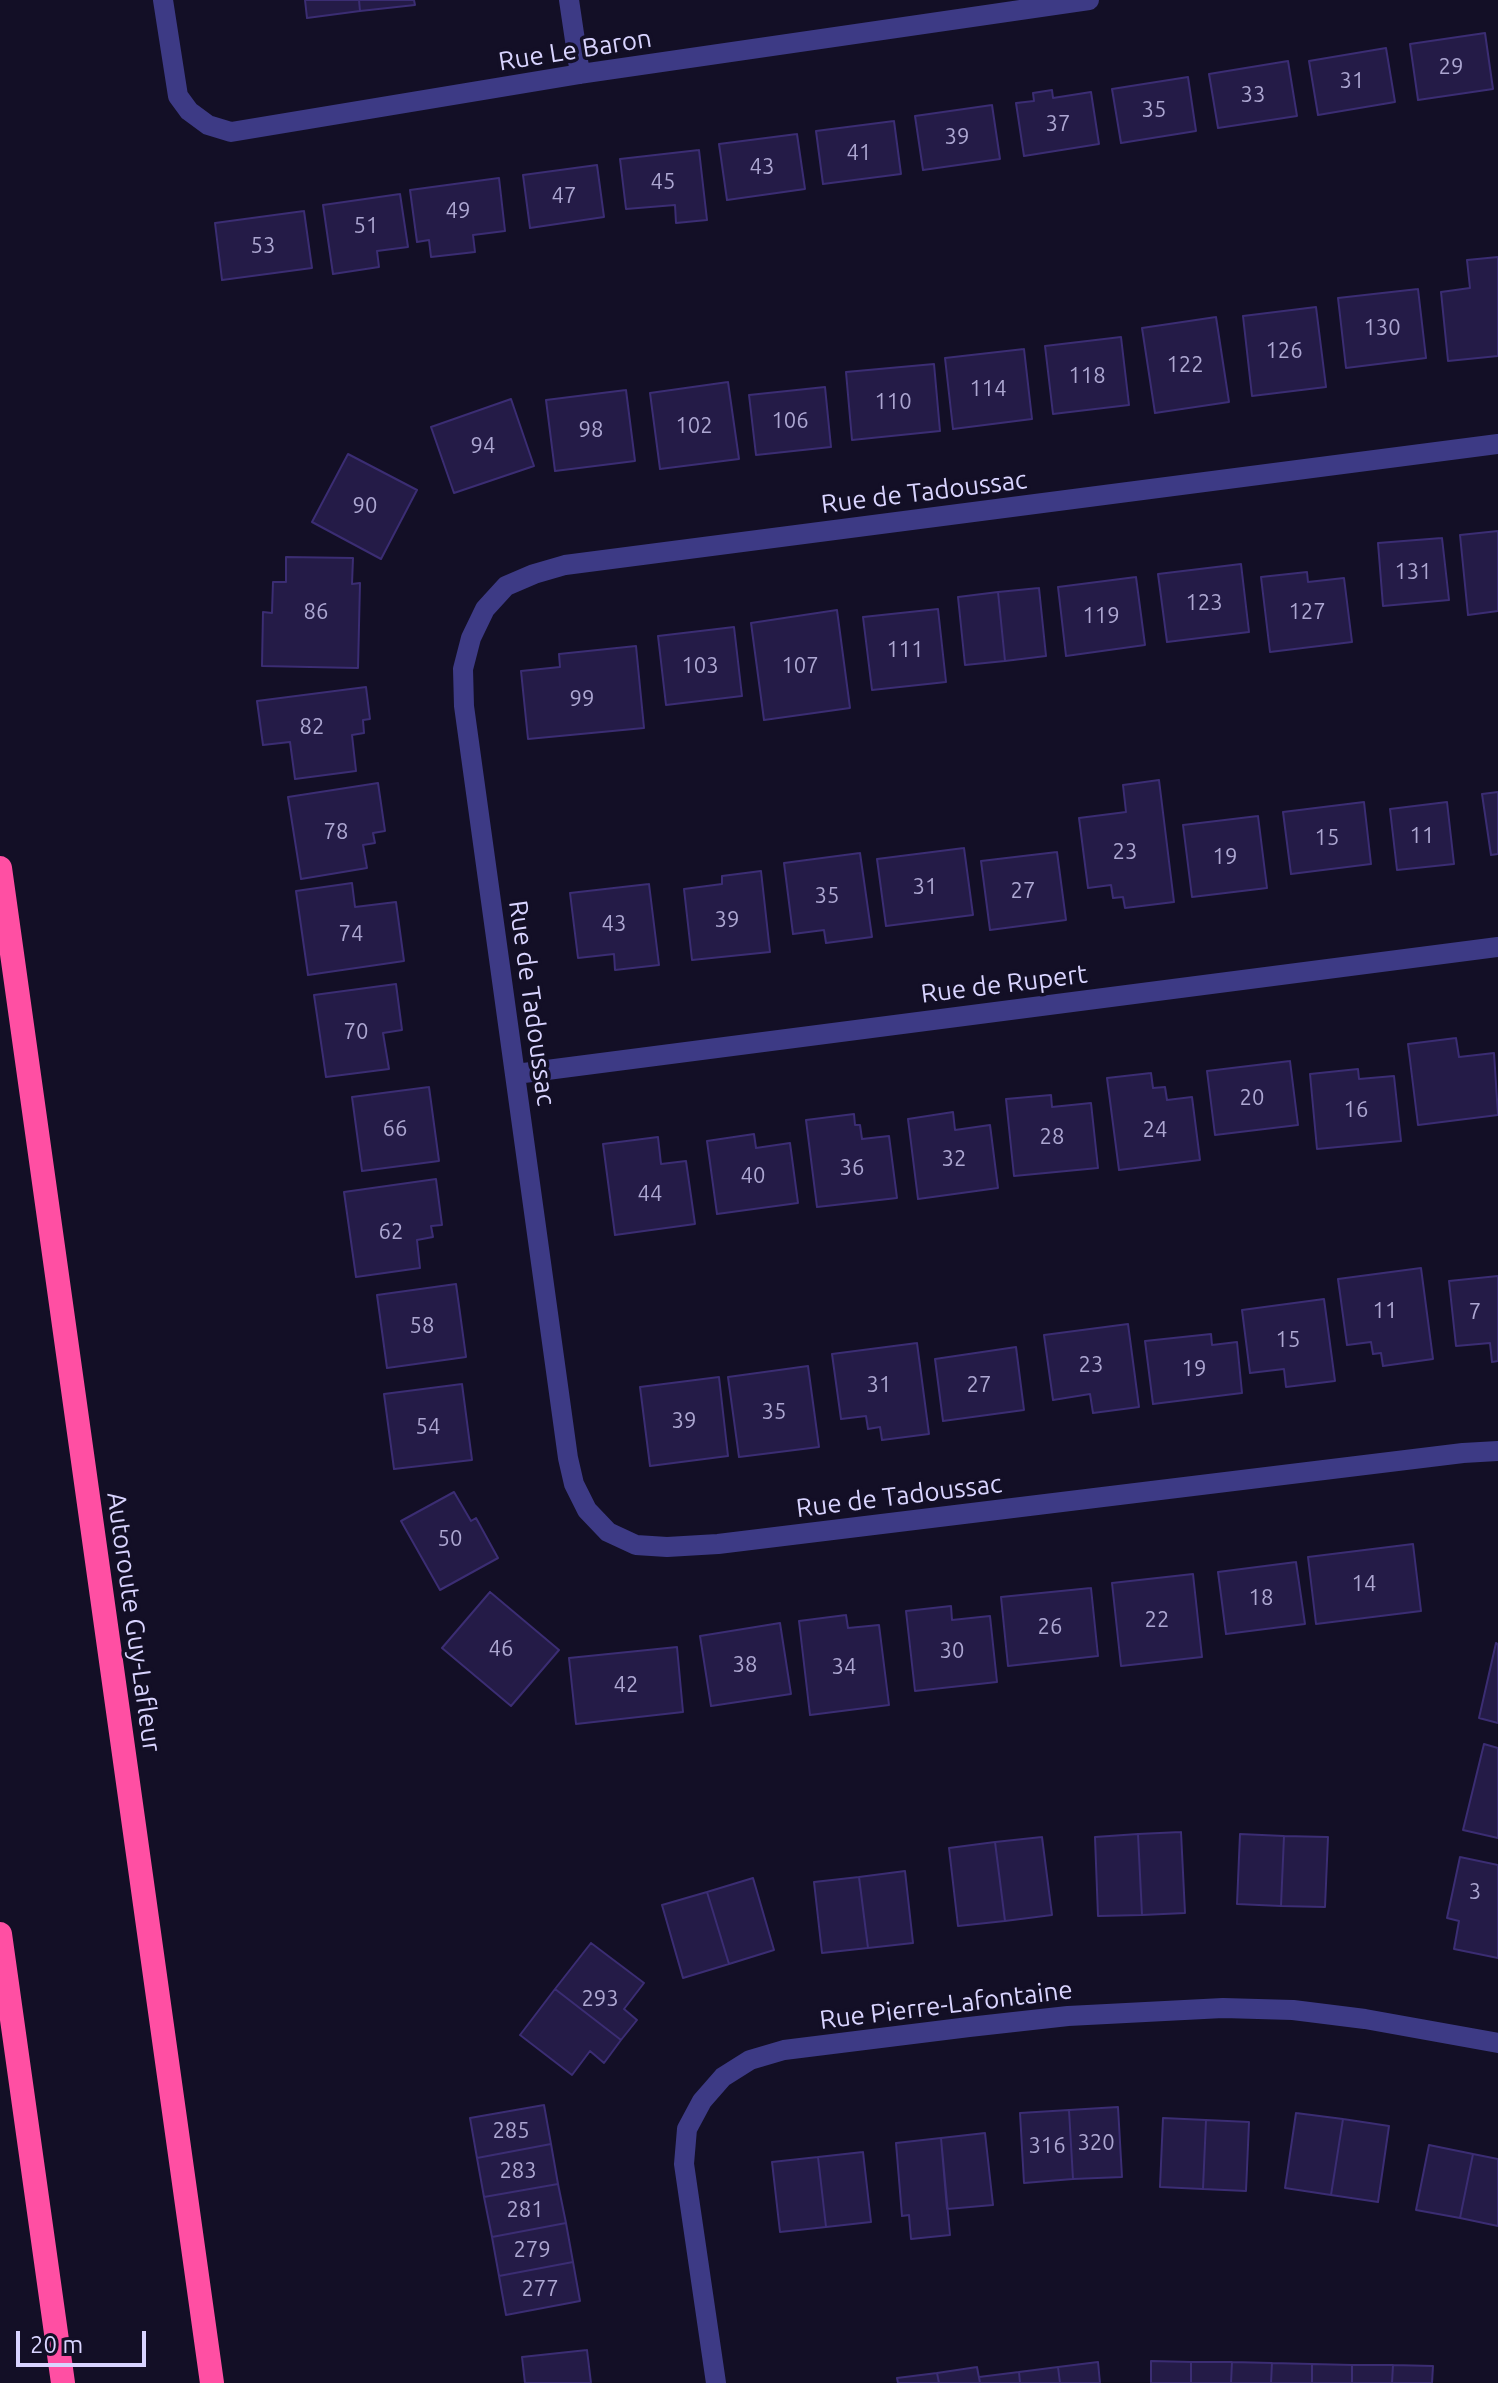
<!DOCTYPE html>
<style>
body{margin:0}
#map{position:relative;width:1498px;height:2383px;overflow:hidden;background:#130f26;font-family:Ubuntu,sans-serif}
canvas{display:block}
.scale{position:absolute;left:16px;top:2331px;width:130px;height:36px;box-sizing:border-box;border:4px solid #d9d4ff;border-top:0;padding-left:10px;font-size:24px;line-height:28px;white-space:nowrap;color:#d9d4ff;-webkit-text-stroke:6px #130f26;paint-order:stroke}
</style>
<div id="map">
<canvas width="1498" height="2383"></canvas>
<div class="scale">20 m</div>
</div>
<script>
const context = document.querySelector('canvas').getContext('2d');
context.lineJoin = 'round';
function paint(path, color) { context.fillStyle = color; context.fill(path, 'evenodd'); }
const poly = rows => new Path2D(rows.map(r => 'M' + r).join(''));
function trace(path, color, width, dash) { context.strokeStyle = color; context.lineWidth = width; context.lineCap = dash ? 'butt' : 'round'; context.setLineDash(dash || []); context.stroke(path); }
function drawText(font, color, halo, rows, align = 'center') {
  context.font = font + ' Ubuntu,sans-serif'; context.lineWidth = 7; context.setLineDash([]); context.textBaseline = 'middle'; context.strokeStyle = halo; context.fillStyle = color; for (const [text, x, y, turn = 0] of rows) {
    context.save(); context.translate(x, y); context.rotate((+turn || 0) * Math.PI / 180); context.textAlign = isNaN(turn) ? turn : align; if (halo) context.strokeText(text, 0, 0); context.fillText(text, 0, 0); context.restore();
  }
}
const building = poly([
 [305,0,359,0,360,11,307,18,305,0],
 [359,0,414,0,415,5,360,11,359,0],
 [1485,33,1493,89,1418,100,1410,44,1485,33],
 [1386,48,1395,102,1318,115,1309,61,1386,48],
 [1288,61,1297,116,1218,128,1209,74,1288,61],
 [1188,77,1196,131,1121,143,1112,89,1188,77],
 [1052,90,1053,98,1091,92,1099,144,1024,156,1016,103,1034,101,1033,93,1052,90],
 [992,105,1000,159,923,170,915,116,992,105],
 [894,121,901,174,823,184,816,131,894,121],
 [797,134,805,189,727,200,719,144,797,134],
 [699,150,707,220,676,223,675,205,626,209,620,159,699,150],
 [597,165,604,217,530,228,523,175,597,165],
 [499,178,505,231,473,235,475,252,431,257,429,240,417,242,410,190,499,178],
 [400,194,408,247,377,251,379,267,333,274,323,205,400,194],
 [304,211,312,268,222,280,215,223,304,211],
 [1498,257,1498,356,1448,361,1441,292,1470,288,1467,260,1498,257],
 [1418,289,1426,358,1346,368,1338,298,1418,289],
 [1316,307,1326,387,1252,396,1243,316,1316,307],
 [1216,317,1229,402,1155,413,1142,328,1216,317],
 [1121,337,1129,405,1053,414,1045,346,1121,337],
 [1024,349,1032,419,953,429,945,358,1024,349],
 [934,364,940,431,852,440,846,372,934,364],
 [728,382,739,459,660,469,650,393,728,382],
 [825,387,831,447,756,455,749,395,825,387],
 [626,390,635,461,555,471,546,400,626,390],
 [511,399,534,466,454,493,431,427,511,399],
 [348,454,417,490,381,559,312,522,348,454],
 [1498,531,1498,611,1468,615,1460,535,1498,531],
 [1442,538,1449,600,1383,606,1378,543,1442,538],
 [286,557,353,558,352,584,360,583,358,668,262,666,263,612,272,613,273,582,286,582,286,557],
 [1241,564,1249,632,1167,642,1158,574,1241,564],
 [1307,572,1308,582,1344,578,1352,642,1270,652,1261,577,1307,572],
 [1136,577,1145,645,1066,656,1058,587,1136,577],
 [1039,588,1046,656,1005,661,998,592,1039,588],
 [998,592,1005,661,965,665,958,597,998,592],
 [938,609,946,682,872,690,863,617,938,609],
 [837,610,850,708,764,720,751,623,837,610],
 [734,627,742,696,666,705,658,636,734,627],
 [636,646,644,728,528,739,521,671,560,667,559,654,636,646],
 [366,687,370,719,363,720,364,733,352,735,356,771,295,779,290,742,263,745,257,701,366,687],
 [1159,780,1174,902,1125,908,1123,897,1113,898,1111,885,1088,888,1079,818,1126,812,1123,785,1159,780],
 [378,783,385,831,373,833,375,843,363,845,367,868,301,879,288,797,378,783],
 [1498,792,1498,854,1491,855,1482,794,1498,792],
 [1364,802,1371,864,1291,874,1283,812,1364,802],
 [1447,802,1454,864,1397,870,1390,809,1447,802],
 [1258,816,1267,888,1192,897,1183,825,1258,816],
 [964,848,973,915,886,926,877,859,964,848],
 [1057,852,1066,920,990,930,981,861,1057,852],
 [860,853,872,937,826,943,824,930,793,934,784,863,860,853],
 [761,871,770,952,692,960,684,889,722,884,722,876,761,871],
 [352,883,355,907,396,902,404,961,308,975,296,891,352,883],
 [649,884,659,965,615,970,614,954,578,958,570,893,649,884],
 [396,984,402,1030,383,1033,389,1069,326,1077,314,995,396,984],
 [1456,1038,1459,1057,1494,1053,1498,1115,1418,1125,1408,1044,1456,1038],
 [1290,1061,1298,1125,1215,1135,1207,1071,1290,1061],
 [1358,1069,1359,1079,1394,1076,1401,1141,1317,1149,1310,1074,1358,1069],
 [1151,1073,1153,1088,1165,1087,1167,1100,1192,1097,1200,1160,1119,1170,1107,1078,1151,1073],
 [429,1087,439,1161,362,1171,352,1097,429,1087],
 [1051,1095,1052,1107,1091,1103,1098,1168,1014,1176,1006,1099,1051,1095],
 [953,1112,955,1130,990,1125,998,1188,918,1199,908,1119,953,1112],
 [854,1114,855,1125,860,1125,862,1139,889,1136,897,1198,817,1207,806,1120,854,1114],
 [754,1134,756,1148,790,1143,798,1203,717,1214,707,1141,754,1134],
 [658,1137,661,1164,686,1161,695,1224,615,1235,603,1144,658,1137],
 [436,1179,442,1225,431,1226,433,1237,417,1240,420,1268,356,1277,344,1192,436,1179],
 [1421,1268,1433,1359,1383,1366,1381,1353,1373,1354,1371,1342,1347,1345,1338,1279,1421,1268],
 [1498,1276,1498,1361,1492,1362,1490,1343,1456,1346,1449,1281,1498,1276],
 [456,1284,466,1357,387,1368,377,1295,456,1284],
 [1324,1299,1335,1381,1286,1387,1284,1369,1250,1373,1242,1310,1324,1299],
 [1128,1324,1139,1407,1093,1413,1090,1394,1053,1400,1044,1335,1128,1324],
 [1211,1334,1212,1345,1237,1342,1242,1393,1153,1404,1145,1341,1211,1334],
 [917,1343,929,1434,882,1440,880,1427,868,1429,866,1416,841,1419,832,1354,917,1343],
 [1016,1347,1024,1410,943,1421,935,1359,1016,1347],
 [808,1366,819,1447,739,1457,728,1377,808,1366],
 [719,1377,728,1456,650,1466,640,1387,719,1377],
 [462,1384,472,1460,394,1469,384,1394,462,1384],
 [454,1492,471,1521,476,1518,498,1558,440,1590,401,1521,454,1492],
 [1413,1544,1421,1611,1316,1624,1308,1557,1413,1544],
 [1296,1562,1305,1624,1226,1634,1218,1572,1296,1562],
 [1193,1574,1202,1657,1121,1666,1112,1583,1193,1574],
 [1091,1588,1098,1656,1008,1666,1001,1597,1091,1588],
 [490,1592,559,1650,511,1706,442,1648,490,1592],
 [951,1606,952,1620,990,1616,997,1682,915,1691,906,1611,951,1606],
 [846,1615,848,1628,879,1625,889,1705,810,1715,799,1621,846,1615],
 [780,1623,791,1694,711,1706,700,1636,780,1623],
 [1496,1643,1498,1644,1498,1723,1479,1718,1496,1643],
 [677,1647,683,1712,576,1724,569,1658,677,1647],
 [1484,1744,1498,1748,1498,1838,1463,1830,1484,1744],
 [1181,1832,1185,1913,1142,1915,1138,1834,1181,1832],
 [1138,1834,1142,1915,1098,1916,1095,1837,1138,1834],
 [1240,1834,1284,1836,1281,1906,1237,1904,1240,1834],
 [1284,1836,1328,1837,1325,1907,1281,1906,1284,1836],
 [1042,1837,1052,1915,1005,1921,995,1842,1042,1837],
 [995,1842,1005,1921,958,1926,949,1848,995,1842],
 [1460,1857,1498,1865,1498,1958,1454,1949,1459,1921,1447,1918,1460,1857],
 [905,1871,913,1943,868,1948,859,1877,905,1871],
 [859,1877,868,1948,822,1953,814,1882,859,1877],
 [753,1878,774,1950,729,1964,707,1892,753,1878],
 [707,1892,729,1964,683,1978,662,1905,707,1892],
 [591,1943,644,1983,624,2009,637,2020,621,2040,555,1989,591,1943],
 [555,1989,621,2040,604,2063,590,2051,572,2075,520,2035,555,1989],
 [544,2105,551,2144,477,2158,470,2118,544,2105],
 [1118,2107,1122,2177,1073,2179,1069,2110,1118,2107],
 [1069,2110,1073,2179,1024,2183,1020,2113,1069,2110],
 [1296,2113,1343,2119,1331,2195,1285,2188,1296,2113],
 [1163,2118,1206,2120,1203,2189,1160,2187,1163,2118],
 [1343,2119,1389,2126,1378,2202,1331,2195,1343,2119],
 [1206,2120,1249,2122,1246,2191,1203,2189,1206,2120],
 [985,2133,993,2205,947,2209,941,2138,985,2133],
 [941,2138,950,2235,911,2239,909,2215,902,2216,896,2143,941,2138],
 [551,2144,558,2184,484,2197,477,2158,551,2144],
 [1429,2145,1473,2154,1460,2218,1416,2210,1429,2145],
 [863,2152,871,2222,826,2227,818,2157,863,2152],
 [1473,2154,1498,2159,1498,2226,1460,2218,1473,2154],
 [818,2157,826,2227,780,2232,772,2162,818,2157],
 [558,2184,566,2223,492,2237,484,2197,558,2184],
 [566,2223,573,2262,499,2276,492,2237,566,2223],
 [573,2262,580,2301,506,2315,499,2276,573,2262],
 [587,2350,591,2383,525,2383,522,2357,587,2350],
 [1151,2361,1191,2362,1191,2383,1151,2383,1151,2361],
 [1098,2362,1100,2383,1060,2383,1058,2367,1098,2362],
 [1191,2362,1232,2362,1231,2383,1191,2383,1191,2362],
 [1232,2362,1272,2363,1271,2383,1231,2383,1232,2362],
 [1272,2363,1312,2364,1312,2383,1271,2383,1272,2363],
 [1312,2364,1352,2365,1352,2383,1312,2383,1312,2364],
 [1352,2365,1393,2365,1392,2383,1352,2383,1352,2365],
 [1393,2365,1433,2366,1432,2383,1392,2383,1393,2365],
 [977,2367,980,2383,939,2383,937,2373,977,2367],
 [1058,2367,1060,2383,1020,2383,1019,2372,1058,2367],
 [1019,2372,1020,2383,980,2383,979,2377,1019,2372],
 [937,2373,939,2383,898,2383,897,2378,937,2373]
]);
const street = poly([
 [163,0,178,96,189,111,208,125,231,132,580,74,1089,0],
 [569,0,580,74],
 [1498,444,565,565,534,574,506,586,485,609,471,638,463,669,464,706,568,1458,574,1484,587,1510,608,1532,636,1545,667,1547,718,1544,1463,1453,1498,1451],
 [516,1074,1498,947],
 [716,2383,684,2164,687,2129,702,2101,723,2077,750,2060,784,2050,969,2027,1068,2016,1223,2008,1293,2010,1365,2019,1498,2043]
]);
const highway = poly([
 [0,868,212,2383],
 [0,1934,63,2383]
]);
const numberNames = [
 ["29",1451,67],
 ["31",1352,81],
 ["33",1253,95],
 ["35",1154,110],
 ["37",1058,124],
 ["39",957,137],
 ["41",859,153],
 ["43",762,167],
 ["45",663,182],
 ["47",564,196],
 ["49",458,211],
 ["51",366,226],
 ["53",263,246],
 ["130",1382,328],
 ["126",1284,351],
 ["122",1185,365],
 ["118",1087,376],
 ["114",988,389],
 ["110",893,402],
 ["106",790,421],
 ["102",694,426],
 ["98",591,430],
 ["94",483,446],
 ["90",365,506],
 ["131",1413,572],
 ["123",1204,603],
 ["86",316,612],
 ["127",1307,612],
 ["119",1101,616],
 ["111",905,650],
 ["103",700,666],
 ["107",800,666],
 ["99",582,699],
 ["82",312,727],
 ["78",336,832],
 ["11",1422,836],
 ["15",1327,838],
 ["23",1125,852],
 ["19",1225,857],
 ["31",925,887],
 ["27",1023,891],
 ["35",827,896],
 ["39",727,920],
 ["43",614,924],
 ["74",351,934],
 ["70",356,1032],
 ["20",1252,1098],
 ["16",1356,1110],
 ["66",395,1129],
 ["24",1155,1130],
 ["28",1052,1137],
 ["32",954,1159],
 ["36",852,1168],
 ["40",753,1176],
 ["44",650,1194],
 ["62",391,1232],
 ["11",1385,1311],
 ["7",1475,1312],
 ["58",422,1326],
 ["15",1288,1340],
 ["23",1091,1365],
 ["19",1194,1369],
 ["31",879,1385],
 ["27",979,1385],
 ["35",774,1412],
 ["39",684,1421],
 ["54",428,1427],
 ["50",450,1539],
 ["14",1364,1584],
 ["18",1261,1598],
 ["22",1157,1620],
 ["26",1050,1627],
 ["46",501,1649],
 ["30",952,1651],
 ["38",745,1665],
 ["34",844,1667],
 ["42",626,1685],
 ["3",1475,1892],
 ["293",600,1999],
 ["285",511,2131],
 ["320",1096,2143],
 ["316",1047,2146],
 ["283",518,2171],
 ["281",525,2210],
 ["279",532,2250],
 ["277",540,2289]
];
const streetNames = [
 ["Rue Le Baron",575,50,-9],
 ["Rue de Tadoussac",924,492,-7],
 ["Rue de Rupert",1004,984,-7],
 ["Rue de Tadoussac",532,1003,82],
 ["Rue de Tadoussac",899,1496,-7],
 ["Autoroute Guy-Lafleur",134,1622,82],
 ["Rue Pierre-Lafontaine",946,2005,-7]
];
paint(building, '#241b47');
trace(building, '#3b2d73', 2);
trace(street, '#3d3a85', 20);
trace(highway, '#ff4fa3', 24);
drawText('22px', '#aca6d1', null, numberNames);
drawText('26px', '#d9d4ff', '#130f26', streetNames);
</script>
